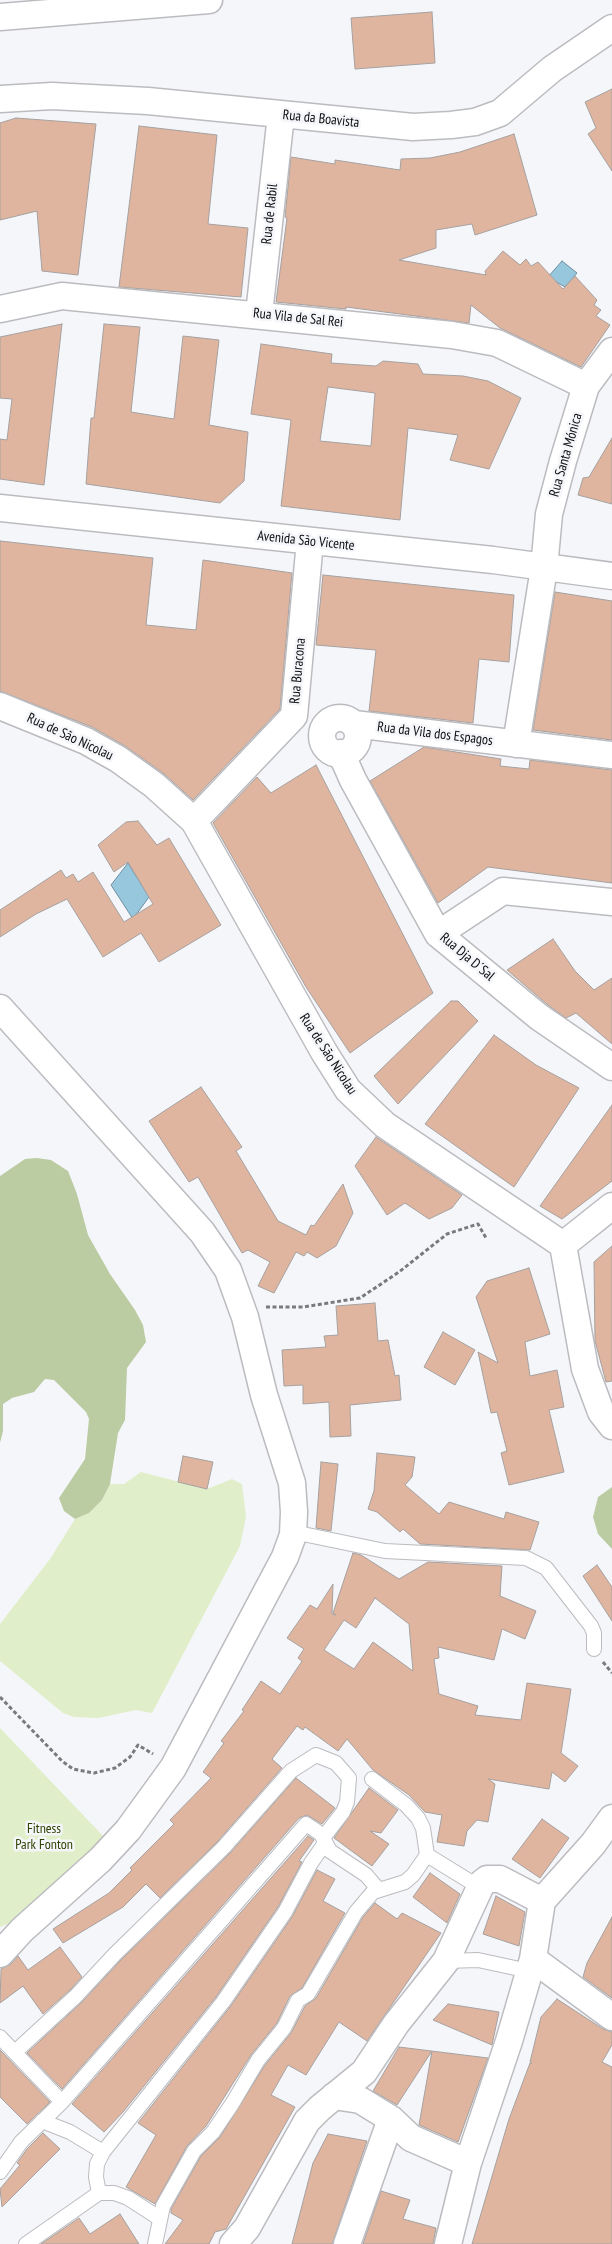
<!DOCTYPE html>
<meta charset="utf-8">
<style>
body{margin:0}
canvas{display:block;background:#f5f6fa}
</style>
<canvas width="612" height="2244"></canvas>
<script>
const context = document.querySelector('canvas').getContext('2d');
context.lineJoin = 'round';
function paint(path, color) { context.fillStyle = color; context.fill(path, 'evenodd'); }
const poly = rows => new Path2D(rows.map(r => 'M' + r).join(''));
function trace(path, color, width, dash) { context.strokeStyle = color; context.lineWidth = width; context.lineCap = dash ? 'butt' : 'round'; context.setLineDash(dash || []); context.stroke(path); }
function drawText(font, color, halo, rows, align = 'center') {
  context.font = font + ' "PT Sans Narrow",sans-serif'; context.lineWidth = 5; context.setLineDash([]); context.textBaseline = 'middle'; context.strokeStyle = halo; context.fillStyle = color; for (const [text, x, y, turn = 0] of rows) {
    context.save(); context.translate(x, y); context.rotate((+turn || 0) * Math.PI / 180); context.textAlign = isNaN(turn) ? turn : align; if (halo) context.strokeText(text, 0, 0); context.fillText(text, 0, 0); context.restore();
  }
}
const green = poly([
 [141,1472,207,1489,232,1479,242,1484,246,1517,240,1546,152,1713,136,1710,98,1718,74,1717,63,1713,0,1661,0,1624,50,1559,75,1519,89,1513,102,1500,110,1484,124,1484],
 [0,1728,107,1840,19,1919,0,1927]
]);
const forest = poly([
 [37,1158,51,1160,68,1171,77,1194,88,1235,110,1274,135,1310,143,1325,146,1342,127,1368,125,1420,118,1433,110,1484,102,1500,89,1513,75,1519,64,1511,59,1498,85,1459,89,1419,86,1412,54,1380,45,1379,34,1392,12,1398,3,1404,3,1431,0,1443,0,1176,25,1159],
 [612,1487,612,1549,598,1534,593,1517,598,1497]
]);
const water = poly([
 [562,261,577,273,565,287,548,277,562,261],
 [128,863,149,897,133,919,111,885,128,863]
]);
const building = poly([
 [432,12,435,63,355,69,351,18,432,12],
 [612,89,612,171,588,134,596,128,585,102,612,89],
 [16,118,96,124,78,275,42,271,37,211,0,220,0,123,16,118],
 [139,126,217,135,208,224,248,228,241,297,119,287,139,126],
 [514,134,537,215,475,235,472,224,436,230,436,248,399,260,486,275,485,271,503,251,520,265,526,259,531,266,538,262,563,289,575,276,597,300,594,305,601,310,596,316,610,325,581,367,500,328,471,305,469,323,346,307,346,309,276,302,287,218,285,217,291,157,335,164,335,160,400,170,401,159,430,158,460,152,514,134],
 [62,324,44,485,0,479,0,439,7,440,12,399,0,398,0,337,62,324],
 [104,324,140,327,131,412,174,419,183,336,219,340,209,425,248,432,244,481,220,503,86,484,91,418,94,418,104,324],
 [261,344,332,354,331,363,376,366,383,361,418,364,423,374,463,376,488,381,521,398,489,469,450,460,458,435,408,428,400,520,281,506,291,420,251,414,261,344],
 [328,387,375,393,371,446,320,441,328,387],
 [612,438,612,504,578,495,583,478,589,477,612,438],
 [0,541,153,558,146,625,196,630,203,560,292,573,280,709,193,800,163,773,125,746,92,727,0,691,0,541],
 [323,575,514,595,509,662,479,659,473,723,369,711,376,650,316,645,323,575],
 [555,592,612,601,612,740,533,730,555,592],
 [424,747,501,759,500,766,529,769,530,760,612,770,612,883,488,867,438,903,370,781,424,747],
 [316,765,433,993,350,1053,306,987,213,823,257,777,271,793,316,765],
 [138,821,157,845,169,838,221,925,159,962,141,933,103,957,67,899,36,914,0,937,0,910,61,870,66,878,73,874,78,882,93,872,124,922,153,904,128,862,114,872,98,845,126,822,138,821],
 [553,939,575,971,594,990,612,978,612,1044,576,1013,566,1018,548,1005,507,970,553,939],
 [451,1001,458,1001,478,1021,398,1104,374,1076,451,1001],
 [494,1035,536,1065,579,1088,514,1187,425,1124,494,1035],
 [201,1087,242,1147,236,1151,278,1221,306,1235,311,1225,314,1226,343,1184,353,1213,336,1246,317,1258,307,1252,304,1256,296,1252,274,1293,258,1286,270,1262,248,1250,242,1253,198,1177,189,1182,149,1121,201,1087],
 [612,1105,612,1181,562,1219,550,1212,540,1206,612,1105],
 [376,1137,462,1195,452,1208,429,1219,405,1203,387,1215,355,1166,376,1137],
 [612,1246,612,1381,606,1382,595,1341,594,1262,612,1246],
 [529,1268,550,1334,525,1342,530,1376,557,1370,564,1407,549,1410,564,1472,509,1485,501,1453,507,1451,497,1412,491,1413,478,1352,498,1363,476,1297,487,1281,529,1268],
 [375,1303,378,1341,388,1340,395,1376,399,1375,401,1400,350,1405,351,1436,330,1437,329,1402,303,1404,303,1385,284,1386,282,1350,326,1347,324,1336,338,1335,336,1306,375,1303],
 [443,1332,475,1350,455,1385,424,1367,443,1332],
 [377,1453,415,1457,412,1477,405,1485,439,1514,449,1502,504,1519,506,1512,539,1522,530,1550,420,1544,403,1529,400,1532,377,1512,368,1509,374,1491,377,1453],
 [183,1456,213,1462,207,1489,178,1482,183,1456],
 [321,1462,338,1464,331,1531,316,1528,321,1462],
 [353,1553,361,1555,399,1579,428,1562,502,1566,500,1596,536,1611,525,1639,502,1629,494,1660,438,1647,439,1658,434,1659,439,1694,478,1706,475,1715,521,1720,527,1683,571,1689,561,1753,578,1766,565,1782,552,1772,549,1789,488,1779,495,1784,488,1822,477,1820,467,1831,464,1846,437,1842,442,1815,425,1812,409,1795,373,1770,347,1739,338,1751,305,1727,303,1730,297,1726,272,1759,282,1768,218,1841,160,1898,146,1884,123,1907,63,1943,53,1929,109,1893,132,1870,130,1868,174,1824,170,1820,211,1778,203,1772,224,1743,221,1741,244,1711,242,1710,261,1681,280,1694,302,1661,298,1658,304,1649,287,1638,310,1605,317,1609,333,1584,332,1614,336,1615,333,1613,353,1553],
 [375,1598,409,1624,413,1671,373,1642,354,1669,324,1650,344,1620,356,1628,375,1598],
 [597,1565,612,1587,612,1621,583,1576,597,1565],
 [296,1778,335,1808,322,1824,307,1815,299,1818,62,2089,27,2053,82,2002,120,1961,230,1853,296,1778],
 [369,1788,398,1810,381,1833,370,1831,389,1844,372,1866,334,1838,369,1788],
 [542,1819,569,1838,540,1878,512,1859,542,1819],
 [308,1836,314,1840,299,1861,302,1862,278,1907,216,1997,123,2112,104,2132,72,2104,308,1836],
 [317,1870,335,1879,323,1901,345,1913,302,1988,290,1996,277,2023,251,2055,206,2126,187,2146,155,2204,126,2187,156,2135,138,2123,230,2007,292,1917,317,1870],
 [430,1873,460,1894,447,1923,413,1897,430,1873],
 [496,1896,525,1912,519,1946,483,1934,496,1896],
 [375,1903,397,1919,402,1913,441,1933,367,2041,339,2022,306,2075,288,2065,271,2095,295,2107,226,2229,215,2232,209,2244,165,2244,183,2220,171,2213,171,2209,201,2156,220,2137,265,2065,291,2033,305,2006,316,1998,363,1917,375,1903],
 [612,1917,612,1998,583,1977,587,1963,612,1917],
 [60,1947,82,1977,70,1990,43,2014,23,1986,0,2003,1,1969,11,1964,18,1956,28,1970,60,1947],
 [557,1999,603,2029,612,2032,612,2045,602,2062,612,2067,612,2244,472,2244,509,2119,530,2063,532,2063,530,2062,541,2017,557,1999],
 [448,2004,499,2012,492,2045,433,2020,448,2004],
 [399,2047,488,2058,458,2142,419,2125,432,2051,397,2105,373,2091,399,2047],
 [0,2050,50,2102,27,2124,0,2097,0,2050],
 [43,2133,60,2149,2,2207,0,2189,20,2165,17,2163,27,2149,43,2133],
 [328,2134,367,2141,332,2244,292,2244,313,2163,328,2134],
 [381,2191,410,2200,403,2219,436,2228,433,2244,363,2244,381,2191],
 [120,2214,139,2244,41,2244,79,2218,90,2234,120,2214]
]);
const path = poly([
 [266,1307,303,1307,360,1298,399,1272,447,1234,478,1224,486,1238],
 [603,1662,612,1673],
 [0,1697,62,1761,73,1769,94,1773,115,1768,130,1757,138,1745,153,1754]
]);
const service = poly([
 [293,1532,385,1551,526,1558,546,1568,591,1626,594,1633,594,1649],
 [427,1855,479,1887],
 [446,1961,478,1960,529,1971],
 [0,2037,62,2102],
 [15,2052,76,1996,114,1955,224,1847,291,1771,316,1755,336,1763,349,1778,347,1802,343,1812,323,1838],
 [42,2121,70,2132,103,2152],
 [0,2172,21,2142,62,2102,306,1824,321,1834,330,1851,366,1875,379,1890],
 [99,2193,96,2177,97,2164,103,2152,223,2002,285,1912,311,1863,325,1843],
 [26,2244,99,2193,114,2193,128,2198,159,2218],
 [155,2244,163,2206,194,2151,213,2132,232,2104,258,2060,284,2028,298,2000,308,1994,356,1912,373,1892,405,1882,413,1875,427,1855,423,1828,418,1818,406,1805,372,1779]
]);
const minor = poly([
 [0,17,209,0],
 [0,99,52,96,148,101,413,127,451,125,475,122,500,113,552,69,612,28],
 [0,309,62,296,452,335,497,343,586,386],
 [259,314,281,115],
 [0,508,493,560,612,576],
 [0,706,86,741,118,759,154,785,194,821,324,1052,348,1090,385,1125,563,1245,585,1369,601,1412,612,1426],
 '322 736a18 18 0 1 1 36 0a18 18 0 1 1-36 0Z',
 [354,724,612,755],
 [516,744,544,568,549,514,563,461,586,386,612,351],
 [341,753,353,780,438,934,539,1017,612,1067],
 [194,821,294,716,310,541],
 [438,934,503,891,612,902],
 [0,1008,202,1232,228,1270,245,1317,264,1395,292,1483,294,1512,293,1535,285,1557,173,1768,128,1830,100,1860,22,1930,0,1954],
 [563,1245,612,1206],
 [533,1959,612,2017],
 [334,2096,360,2100,391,2119,411,2138,468,2163],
 [233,2244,247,2228,307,2121,320,2108,364,2072,396,2024,446,1961,482,1883,487,1879,500,1879,542,1901],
 [347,2244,391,2119],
 [448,2244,468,2163,509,2041,533,1959,542,1901,593,1844,612,1818]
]);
const streetNames = [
 ["Rua da Boavista",321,119,6],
 ["Rua de Rabil",270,214,-84],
 ["Rua Vila de Sal Rei",298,318,6],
 ["Rua Santa Mónica",566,455,-74],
 ["Avenida São Vicente",306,541,6],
 ["Rua Buracona",298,671,-85],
 ["Rua da Vila dos Espagos",435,734,7],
 ["Rua de São Nicolau",70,737,25],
 ["Rua Dja D´Sal",467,957,40],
 ["Rua de São Nicolau",328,1054,57]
];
const parkNames = [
 ["Fitness",44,1829],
 ["Park Fonton",44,1845]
];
paint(green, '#e0efc9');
paint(forest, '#bccca2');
paint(water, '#97c7dd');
trace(water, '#6d8f9f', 1);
paint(building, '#e0b59f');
trace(building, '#a5a1a0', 1);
trace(service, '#bcbcc0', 16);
trace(minor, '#bcbcc0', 29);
trace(path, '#797a7c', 3, [4, 2.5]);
trace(service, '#fff', 14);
trace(minor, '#fff', 26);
drawText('14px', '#0c0c0d', '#f5f6fa', streetNames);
drawText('14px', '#2f4100', '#f5f6fa', parkNames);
</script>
